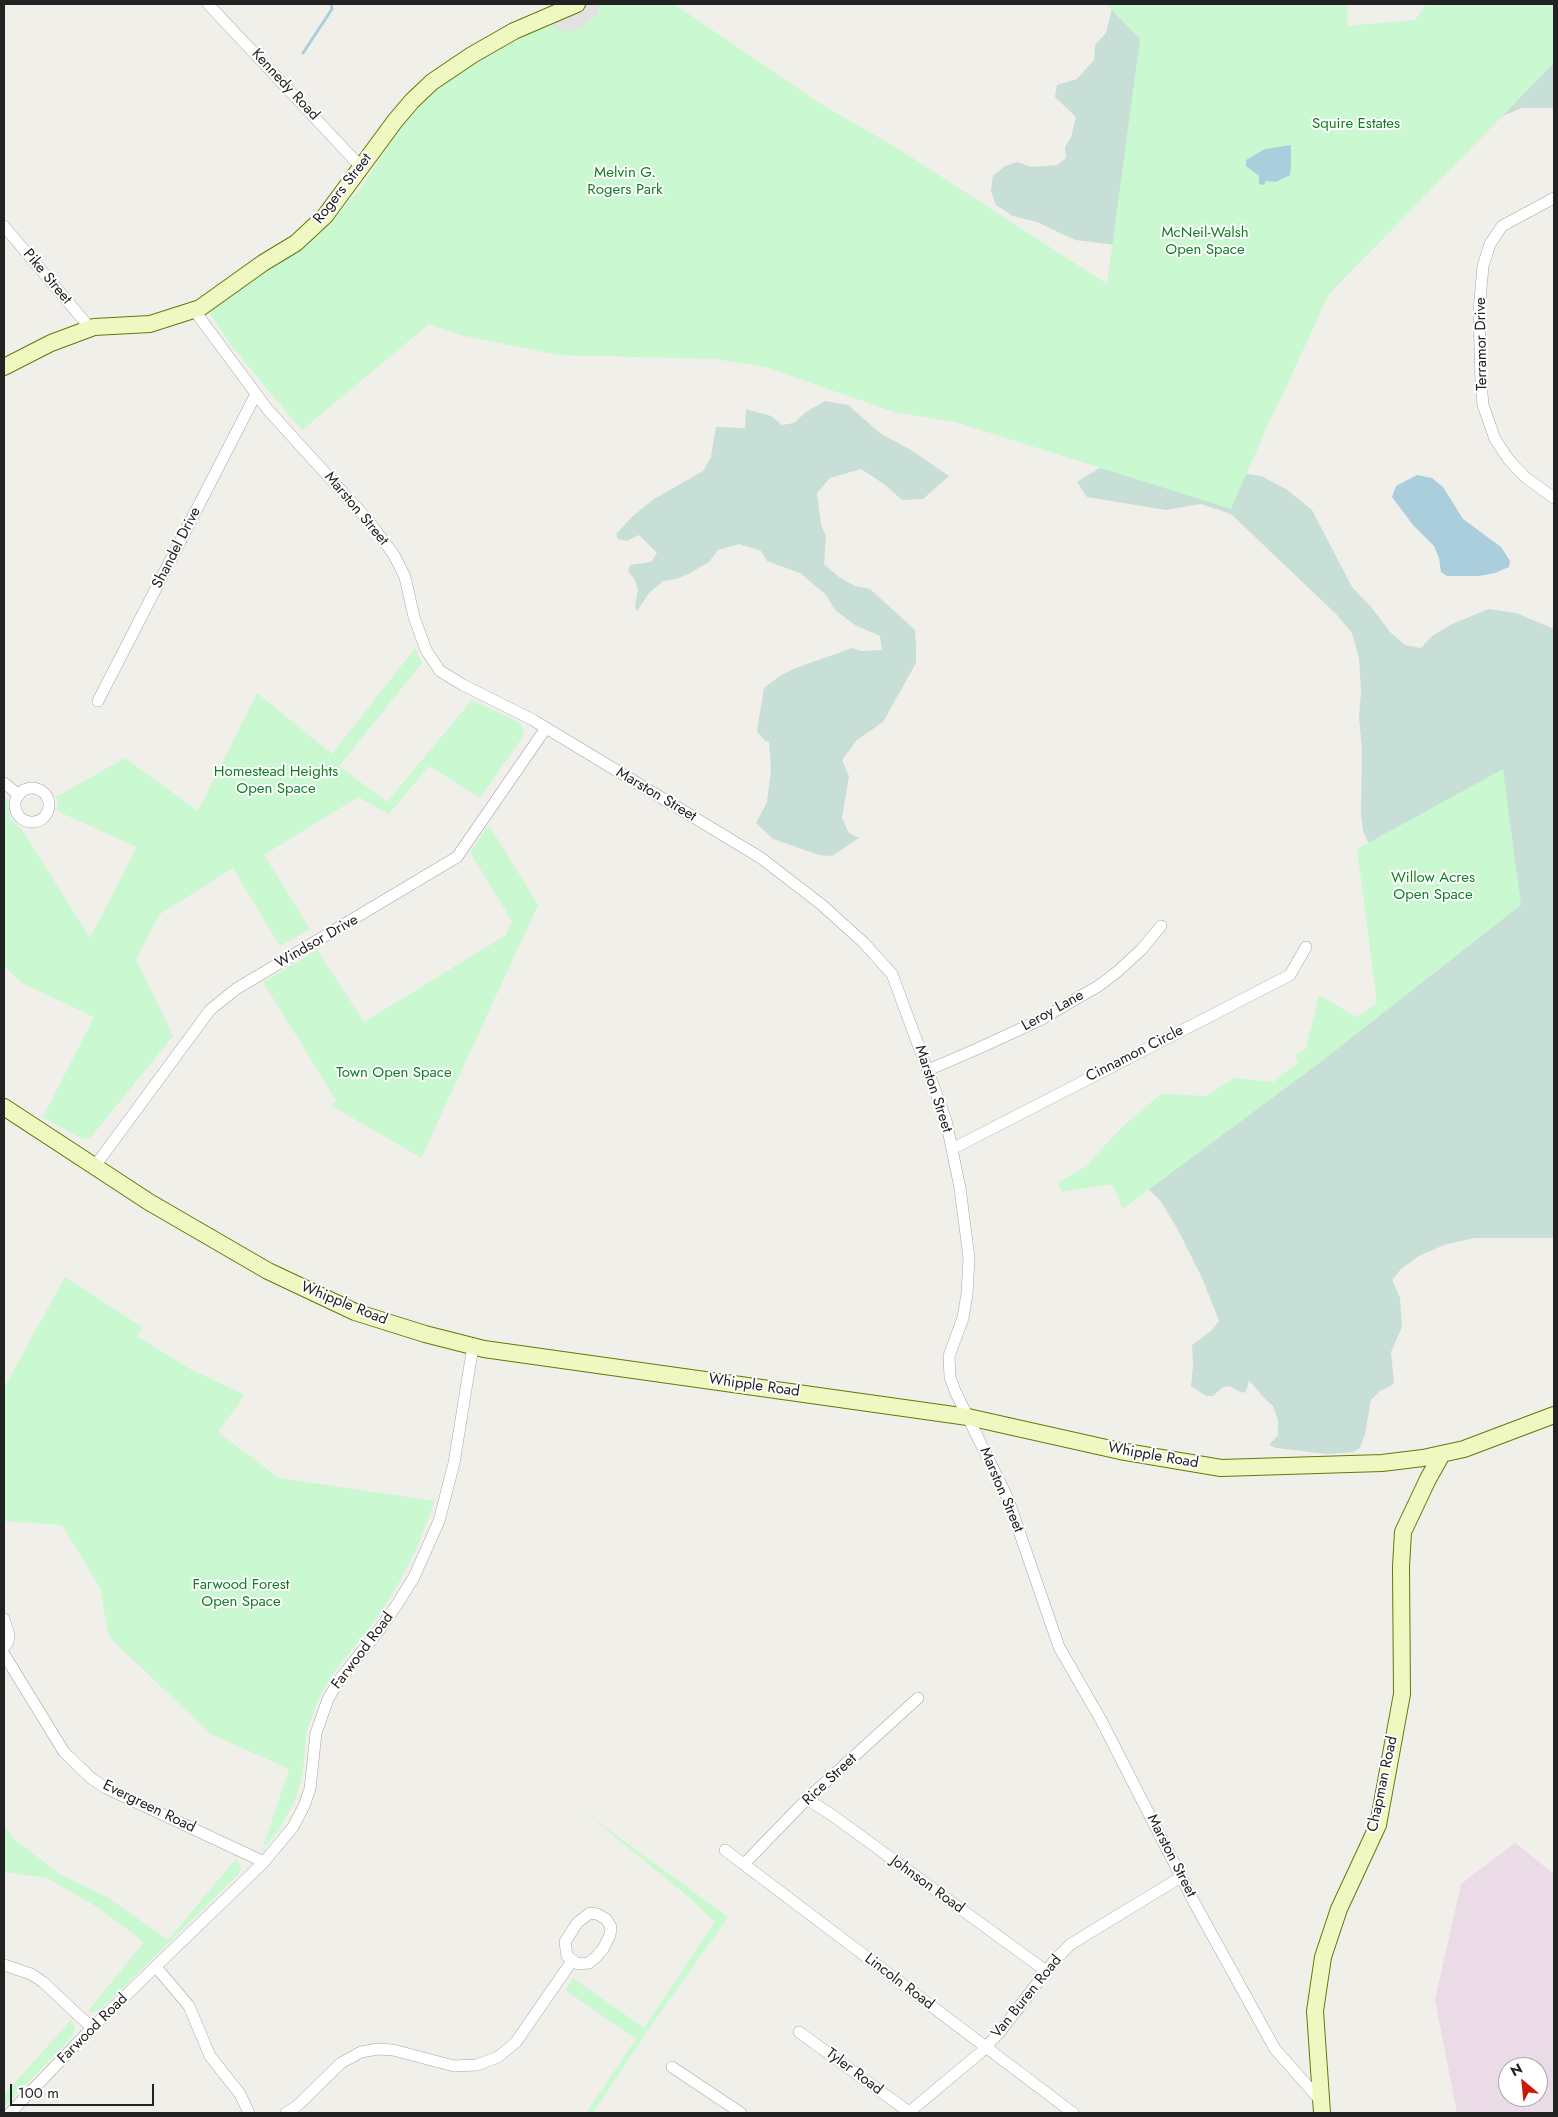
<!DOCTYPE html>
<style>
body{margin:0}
#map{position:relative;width:1558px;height:2117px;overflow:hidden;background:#f1efe9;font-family:Jost,sans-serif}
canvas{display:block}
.frame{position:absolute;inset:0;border:5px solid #222;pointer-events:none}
.north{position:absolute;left:1498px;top:2057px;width:50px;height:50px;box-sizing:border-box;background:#fff;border:1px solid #a7a7a7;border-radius:50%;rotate:332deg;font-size:14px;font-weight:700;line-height:20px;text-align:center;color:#222}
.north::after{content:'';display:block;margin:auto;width:18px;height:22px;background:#cc1807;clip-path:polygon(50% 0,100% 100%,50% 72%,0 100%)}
.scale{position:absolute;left:10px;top:2084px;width:144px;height:22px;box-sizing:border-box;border:2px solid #222;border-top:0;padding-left:6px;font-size:15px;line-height:18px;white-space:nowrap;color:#222;-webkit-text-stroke:4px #fff;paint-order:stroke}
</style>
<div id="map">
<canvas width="1558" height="2117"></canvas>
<div class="frame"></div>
<div class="north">N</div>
<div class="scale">100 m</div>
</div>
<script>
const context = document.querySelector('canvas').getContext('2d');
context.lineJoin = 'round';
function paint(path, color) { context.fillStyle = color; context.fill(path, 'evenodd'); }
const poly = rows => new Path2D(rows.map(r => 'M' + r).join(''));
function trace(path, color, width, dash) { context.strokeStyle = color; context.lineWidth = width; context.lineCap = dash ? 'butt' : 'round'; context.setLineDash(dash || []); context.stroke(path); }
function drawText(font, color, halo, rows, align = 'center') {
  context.font = font + ' Jost,sans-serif'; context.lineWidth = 4; context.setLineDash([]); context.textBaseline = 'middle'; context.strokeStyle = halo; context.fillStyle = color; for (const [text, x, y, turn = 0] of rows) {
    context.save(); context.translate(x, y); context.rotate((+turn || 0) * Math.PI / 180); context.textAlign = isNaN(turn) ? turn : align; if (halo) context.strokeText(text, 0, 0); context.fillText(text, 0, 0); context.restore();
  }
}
const industrial = poly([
 [1515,1843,1554,1874,1554,2113,1457,2113,1435,2000,1461,1884],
 [1508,2067,1538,2067,1538,2097,1508,2097]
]);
const wetland = poly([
 [1113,4,1345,35,1554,4,1554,108,1522,108,1485,123,1117,245,1075,240,1037,222,1013,216,996,205,991,191,993,176,1005,166,1017,162,1032,167,1057,165,1066,158,1065,147,1071,137,1076,117,1055,97,1057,85,1077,79,1094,60,1095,45,1106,33],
 [825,401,848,405,881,434,911,450,949,476,923,499,902,500,884,484,861,469,830,478,817,493,821,525,826,536,824,564,839,577,855,586,870,589,915,630,916,645,916,663,883,722,857,740,842,760,849,776,842,818,849,833,859,838,832,856,819,855,773,839,756,823,767,802,771,770,769,742,765,741,757,731,764,688,781,675,796,668,852,648,861,651,882,650,880,636,855,625,835,610,826,595,800,573,767,561,761,551,739,544,718,550,709,562,690,573,676,579,663,581,649,593,637,611,635,607,638,589,634,578,628,572,630,565,651,562,657,553,639,535,627,541,618,539,616,534,633,516,654,499,703,471,711,457,716,427,745,428,746,409,771,416,782,425,794,423,806,412],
 [1106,464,1240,473,1261,476,1286,489,1312,510,1352,587,1372,608,1390,632,1405,645,1421,648,1432,636,1452,624,1489,609,1516,613,1554,629,1554,1238,1474,1238,1444,1245,1419,1256,1401,1269,1392,1280,1400,1298,1402,1327,1391,1352,1394,1384,1380,1391,1371,1400,1365,1434,1360,1448,1353,1452,1327,1454,1276,1448,1269,1445,1278,1435,1278,1420,1273,1406,1263,1397,1249,1380,1246,1391,1243,1393,1229,1386,1223,1387,1213,1396,1206,1396,1191,1386,1193,1366,1192,1345,1211,1331,1219,1321,1203,1280,1177,1228,1160,1200,1138,1180,1390,1007,1372,851,1363,831,1361,815,1362,749,1359,718,1361,691,1359,658,1352,633,1336,614,1231,514,1201,504,1166,510,1087,497,1077,482]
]);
const park = poly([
 [603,4,674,4,821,104,897,148,1107,284,1140,39,1106,4,1347,4,1347,26,1415,20,1427,4,1554,4,1554,63,1329,294,1279,402,1278,402,1231,509,955,422,894,412,765,367,715,359,558,355,460,335,429,324,302,430,233,348,209,312,302,246,338,214,362,186,405,120,425,98,452,76,539,28,566,16],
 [415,648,422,663,339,766,387,802,472,700,520,723,524,730,522,738,480,798,429,766,389,814,358,797,264,855,310,929,280,946,233,868,160,914,136,959,173,1036,91,1137,83,1139,78,1137,43,1117,94,1017,22,983,4,966,4,795,7,798,10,819,21,828,90,938,137,847,57,811,58,806,56,797,125,758,198,811,257,693,332,754],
 [1503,769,1521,905,1322,1061,1123,1209,1112,1184,1062,1192,1057,1183,1085,1167,1123,1126,1161,1094,1206,1096,1234,1078,1273,1082,1299,1062,1295,1055,1306,1049,1319,995,1357,1017,1377,1003,1357,849],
 [489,825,538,905,421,1158,332,1106,336,1100,263,982,317,950,364,1022,506,935,512,921,470,852],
 [65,1277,142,1327,137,1336,190,1369,245,1395,218,1432,279,1478,435,1501,417,1548,397,1586,374,1622,332,1675,319,1698,307,1731,303,1770,296,1798,279,1830,262,1850,289,1769,211,1734,109,1637,100,1588,62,1525,4,1521,4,1388],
 [587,1814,728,1917,646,2033,593,2113,586,2113,636,2039,565,1990,573,1978,644,2028,715,1922,691,1899],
 [4,1825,14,1839,61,1875,107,1897,168,1940,236,1859,241,1868,238,1875,101,2009,92,2012,88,2011,144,1942,99,1908,47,1878,4,1872],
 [71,2020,75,2027,73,2036,4,2107,4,2095]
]);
const parking = poly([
 [586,4,595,4,599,6,598,14,581,28,568,32,557,29,548,20]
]);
const water = poly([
 [1291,145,1291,166,1290,175,1276,182,1266,181,1264,185,1259,184,1259,176,1246,166,1246,160,1265,149],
 [1417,475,1432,478,1443,487,1463,519,1501,547,1510,561,1509,567,1495,573,1479,576,1447,576,1441,572,1439,558,1434,546,1413,525,1392,497,1396,486]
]);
const stream = poly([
 [303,53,332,9,331,4]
]);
const street = poly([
 [208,4,361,167],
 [1554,198,1502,226,1490,244,1483,266,1479,311,1481,383,1483,405,1495,439,1509,460,1525,477,1554,498],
 [4,226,90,328],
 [194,310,268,410,368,520,394,555,405,577,414,617,426,650,440,671,463,685,533,720,761,858,822,905,864,943,892,974,946,1120,960,1188,969,1258,967,1294,963,1318,949,1356,950,1377,955,1391,1008,1499,1059,1647,1101,1720,1195,1904,1275,2049,1320,2100],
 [98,701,256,394],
 [4,783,19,795],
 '15 805a17 17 0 1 1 34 0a17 17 0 1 1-34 0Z',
 [928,1070,977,1049,1040,1020,1100,985,1118,971,1141,950,1161,926],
 [952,1149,1290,975,1306,947],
 [95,1166,210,1010,236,989,457,857,546,728],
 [4,1619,9,1635,8,1642,4,1647],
 [4,1654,64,1752,92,1779,106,1788,264,1862],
 [807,1799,832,1815,1046,1971],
 [725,1850,1073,2113],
 [744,1864,807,1799,918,1698],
 [590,1913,597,1914,606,1919,611,1927,610,1935,603,1949,595,1958,589,1963,578,1964,567,1956,565,1942,577,1923,590,1913],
 [4,1965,31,1974,43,1982,92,2028],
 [156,1967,189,2006,210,2056,240,2094,249,2113],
 [799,2032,909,2112],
 [672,2067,741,2113],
 [10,2113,92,2028,264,1862,293,1827,304,1806,310,1789,316,1733,328,1699,340,1679,380,1629,398,1603,414,1577,439,1521,454,1463,473,1346],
 [286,2113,297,2106,341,2063,361,2052,378,2049,393,2050,454,2066,477,2065,498,2057,516,2042,572,1961],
 [908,2113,981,2052,1000,2032,1054,1961,1071,1944,1181,1877]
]);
const secondary = poly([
 [4,367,51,343,94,327,150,324,200,308,263,263,296,243,325,216,395,121,412,101,432,82,472,55,514,31,577,4],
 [4,1107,149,1202,268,1271,355,1312,425,1334,484,1349,968,1417,1120,1451,1221,1468,1382,1463,1423,1458,1464,1449,1554,1415],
 [1322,2113,1315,2011,1323,1957,1339,1909,1378,1825,1402,1694,1401,1567,1403,1532,1428,1479,1442,1454]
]);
const streetNames = [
 ["Kennedy Road",285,85,47],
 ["Rogers Street",343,189,-52],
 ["Pike Street",47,277,50],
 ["Terramor Drive",1482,344,-91],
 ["Marston Street",356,509,50],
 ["Shandel Drive",177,548,-63],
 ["Marston Street",656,795,31],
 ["Windsor Drive",317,942,-30],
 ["Leroy Lane",1053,1011,-29],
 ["Cinnamon Circle",1135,1054,-27],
 ["Marston Street",933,1089,72],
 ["Whipple Road",344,1304,22],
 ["Whipple Road",754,1386,8],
 ["Whipple Road",1153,1456,10],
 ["Marston Street",1001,1490,67],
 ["Farwood Road",363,1651,-53],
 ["Rice Street",830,1780,-43],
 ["Chapman Road",1383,1784,-78],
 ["Evergreen Road",149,1807,26],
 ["Marston Street",1171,1856,63],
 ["Johnson Road",927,1885,36],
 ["Lincoln Road",899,1982,37],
 ["Van Buren Road",1027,1997,-51],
 ["Farwood Road",93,2029,-45],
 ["Tyler Road",854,2072,37]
];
const parkNames = [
 ["Squire Estates",1356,124],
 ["Melvin G.",625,173],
 ["Rogers Park",625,190],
 ["McNeil-Walsh",1205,233],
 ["Open Space",1205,250],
 ["Homestead Heights",276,772],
 ["Open Space",276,789],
 ["Willow Acres",1433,878],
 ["Open Space",1433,895],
 ["Town Open Space",394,1073],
 ["Farwood Forest",241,1585],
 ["Open Space",241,1602]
];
paint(industrial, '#eadbe6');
paint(wetland, '#c7dfd6');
paint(park, '#c9f8d1');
paint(parking, '#e2e2e2');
paint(water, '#abcedd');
trace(stream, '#abcedd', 3);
trace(street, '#a6a6a6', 12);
trace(secondary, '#637809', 18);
trace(street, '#fff', 11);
trace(secondary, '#f0f8c1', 16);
drawText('15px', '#222', '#fff', streetNames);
drawText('15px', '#107f23', '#fff', parkNames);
</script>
